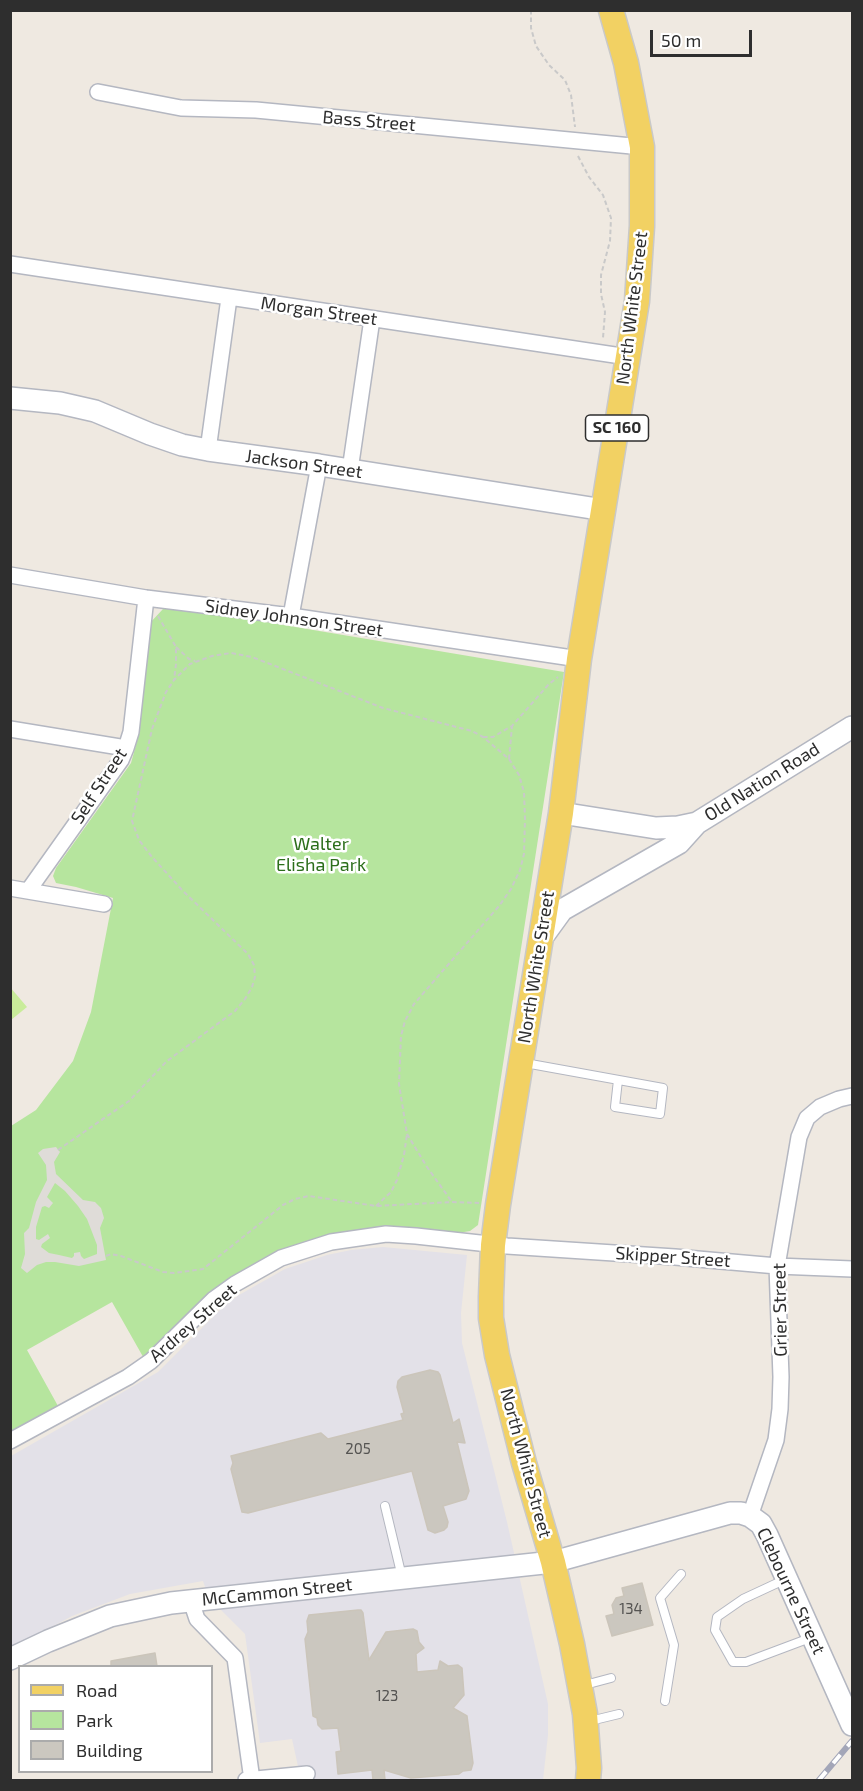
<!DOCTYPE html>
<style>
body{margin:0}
#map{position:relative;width:863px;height:1791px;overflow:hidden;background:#efe9e1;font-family:"Exo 2",sans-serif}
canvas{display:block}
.frame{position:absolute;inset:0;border:12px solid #2e2e2e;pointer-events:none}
.legend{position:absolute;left:18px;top:1665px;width:195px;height:108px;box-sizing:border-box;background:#fff;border:2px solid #ababab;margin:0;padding:8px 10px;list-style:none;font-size:18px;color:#2e2e2e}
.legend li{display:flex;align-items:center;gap:12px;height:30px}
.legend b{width:30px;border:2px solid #ababab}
.scale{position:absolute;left:650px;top:30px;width:102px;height:27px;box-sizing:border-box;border:3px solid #2e2e2e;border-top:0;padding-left:8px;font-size:18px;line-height:21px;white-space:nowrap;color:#2e2e2e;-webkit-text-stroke:4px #fff;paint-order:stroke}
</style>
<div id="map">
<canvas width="863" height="1791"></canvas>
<div class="frame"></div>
<ul class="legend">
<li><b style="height:8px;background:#f2d163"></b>Road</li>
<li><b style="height:16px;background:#b6e59e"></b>Park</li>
<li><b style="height:16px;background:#cbc7bf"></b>Building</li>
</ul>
<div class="scale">50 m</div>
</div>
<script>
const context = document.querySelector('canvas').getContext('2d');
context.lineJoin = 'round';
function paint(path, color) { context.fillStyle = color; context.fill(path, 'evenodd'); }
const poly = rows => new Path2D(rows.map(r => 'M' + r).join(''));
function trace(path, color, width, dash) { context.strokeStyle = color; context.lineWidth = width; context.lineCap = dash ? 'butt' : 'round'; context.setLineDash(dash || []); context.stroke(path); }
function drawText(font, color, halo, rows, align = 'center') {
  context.font = font + ' "Exo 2",sans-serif'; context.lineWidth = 5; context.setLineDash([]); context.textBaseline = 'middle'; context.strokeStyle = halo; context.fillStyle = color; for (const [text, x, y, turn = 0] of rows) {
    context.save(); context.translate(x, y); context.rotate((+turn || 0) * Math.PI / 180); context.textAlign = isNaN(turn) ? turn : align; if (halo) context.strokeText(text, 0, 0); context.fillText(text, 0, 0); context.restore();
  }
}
const industrial = poly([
 [383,1247,467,1255,461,1313,462,1343,507,1522,548,1704,548,1735,543,1780,301,1780,292,1739,260,1743,245,1634,209,1598,203,1581,130,1594,72,1616,11,1649,11,1456,158,1372,223,1307,239,1295,285,1269,327,1255,351,1250]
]);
const green = poly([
 [176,607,564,672,478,1225,470,1231,441,1236,354,1234,231,1284,146,1362,112,1302,27,1350,58,1406,11,1435,11,1126,36,1110,73,1061,91,1012,113,898,76,887,56,883,53,876,56,868,131,763,136,745,149,624,163,609]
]);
const pitch = poly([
 [10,987,27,1007,11,1020,10,1020]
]);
const plaza = poly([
 [56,1147,60,1152,54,1162,56,1174,83,1200,95,1202,101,1208,104,1218,100,1228,106,1260,79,1266,55,1262,46,1262,37,1265,27,1273,21,1268,25,1254,24,1233,29,1228,36,1202,47,1180,46,1165,38,1153,43,1149],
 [55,1183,65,1191,78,1206,87,1219,97,1245,97,1254,84,1259,81,1256,80,1252,74,1253,74,1256,72,1258,59,1255,49,1253,41,1247,42,1244,50,1238,48,1234,39,1240,36,1239,36,1227,42,1207,45,1206,49,1208,53,1203,47,1197]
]);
const building = poly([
 [430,1370,438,1372,440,1375,453,1423,459,1419,465,1443,457,1442,469,1491,466,1499,443,1506,448,1522,447,1527,444,1530,435,1533,428,1530,412,1471,248,1513,242,1512,231,1469,233,1463,231,1456,321,1433,328,1439,403,1420,401,1414,404,1413,397,1387,398,1381,402,1377,430,1370],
 [642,1583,653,1625,612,1636,606,1616,614,1614,612,1605,616,1598,624,1596,622,1588,642,1583],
 [358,1610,361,1610,363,1613,369,1660,386,1632,413,1629,417,1631,419,1642,424,1648,416,1654,417,1672,438,1670,440,1661,448,1666,458,1665,462,1668,464,1695,453,1708,467,1716,473,1763,471,1770,463,1771,459,1774,411,1778,384,1770,385,1780,373,1780,372,1770,338,1774,336,1752,341,1751,338,1728,322,1729,318,1725,317,1718,313,1716,305,1639,308,1632,307,1621,309,1615,358,1610],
 [155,1653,157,1666,111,1666,111,1661,155,1653]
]);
const path = poly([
 [531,10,531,28,536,46,549,65,565,80,571,95,575,127],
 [578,156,589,177,603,195,611,218,610,241,601,275,601,294,605,312,603,338],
 [158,616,176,647,176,664,174,680],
 [176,647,189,659,195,661],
 [483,737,493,737,512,726,549,684,558,677],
 [509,759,512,726],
 [58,1150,129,1101,167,1061,235,1011,245,999,252,987,255,977,254,965,248,954,183,891,152,857,139,840,132,821,152,729,166,692,174,680,190,664,212,656,231,653,252,657,383,708,472,731,483,737,509,759,519,775,524,792,525,819,524,854,520,870,511,889,499,906,414,1004,405,1021,401,1036,399,1084,407,1134,427,1167,452,1202],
 [376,1206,391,1192,397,1180,404,1155,407,1134],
 [106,1256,111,1254,121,1256,163,1272,174,1273,203,1269,283,1205,295,1199,309,1196,376,1206,452,1202,479,1203]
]);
const lane = poly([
 [525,1063,663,1088,660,1114,615,1107,618,1080],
 [385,1506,402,1577],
 [786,1579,743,1599,717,1617,715,1630,733,1662,746,1662,810,1638],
 [581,1686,611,1678],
 [665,1701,674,1645,660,1598,681,1574],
 [590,1721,619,1714]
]);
const street = poly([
 [98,92,181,108,256,110,642,147],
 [10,264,628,357],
 [208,450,229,298],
 [350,470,372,319],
 [10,575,146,598,291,616,579,659],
 [291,616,319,465],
 [10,729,126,748],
 [10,888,104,904],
 [28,891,121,760,126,748,131,732,146,598],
 [10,1441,128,1377,151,1361,214,1299,235,1284,281,1258,331,1242,386,1234,416,1236,507,1246,675,1257,777,1266,852,1269],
 [750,1516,776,1440,780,1409,781,1377,777,1266,799,1137,807,1118,820,1107,839,1099,852,1096],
 [191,1601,197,1619,235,1658,252,1780],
 [246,1780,307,1774]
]);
const secondary = poly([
 [10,398,60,403,95,411,150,434,182,445,208,450,319,465,604,510],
 [561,813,656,828,678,827,697,823,852,727],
 [541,939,562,910,679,843,697,823],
 [10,1659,48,1641,110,1616,171,1603,553,1562,730,1513,741,1513,750,1516,761,1524,767,1535,852,1725]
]);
const primary = poly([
 [588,1780,589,1768,585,1714,572,1644,553,1562,524,1463,497,1355,491,1318,491,1297,493,1245,498,1205,561,813,579,659,637,301,642,226,642,147,626,63,611,10]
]);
const rail = poly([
 [819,1780,852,1741]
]);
const numberNames = [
 ["205",358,1449],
 ["134",631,1609],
 ["123",387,1696]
];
const shields = [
 [617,428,63]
];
const shieldNames = [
 ["SC 160",617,428]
];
const streetNames = [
 ["Bass Street",369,121,5],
 ["North White Street",632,308,-83],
 ["Morgan Street",319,311,8],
 ["Jackson Street",304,464,8],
 ["Sidney Johnson Street",294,618,8],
 ["Old Nation Road",762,782,-32],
 ["Self Street",99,786,-57],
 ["North White Street",536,967,-81],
 ["Skipper Street",673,1257,4],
 ["Grier Street",780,1310,-91],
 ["Ardrey Street",193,1323,-41],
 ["North White Street",526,1463,75],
 ["Clebourne Street",791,1591,65],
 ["McCammon Street",277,1592,-6]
];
const parkNames = [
 ["Walter",321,844],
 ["Elisha Park",321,865]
];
paint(industrial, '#e3e1e8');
paint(green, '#b6e59e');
paint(pitch, '#c9ec9a');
paint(plaza, '#dfdcd8');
paint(building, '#cbc7bf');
trace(building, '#cbc5ba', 1.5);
trace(lane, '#b4b7c1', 10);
trace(street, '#b4b7c1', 18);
trace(secondary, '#b4b7c1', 24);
trace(primary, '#c9c9c9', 27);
trace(path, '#c9c9c9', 2, [4.5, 3]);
trace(lane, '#fff', 8);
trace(street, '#fff', 15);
trace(secondary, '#fff', 21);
trace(primary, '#f2d163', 24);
trace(rail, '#a3a6b8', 6);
trace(rail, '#fff', 4, [11]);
drawText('15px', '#555452', null, numberNames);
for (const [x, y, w] of shields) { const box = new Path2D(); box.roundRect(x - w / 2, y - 13, w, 26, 4.5); context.fillStyle = '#fff'; context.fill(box); trace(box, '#2e2e2e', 1.5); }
drawText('bold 16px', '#2e2e2e', null, shieldNames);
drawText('18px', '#2e2e2e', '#fff', streetNames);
drawText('18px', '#2c6e1b', '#fff', parkNames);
</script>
